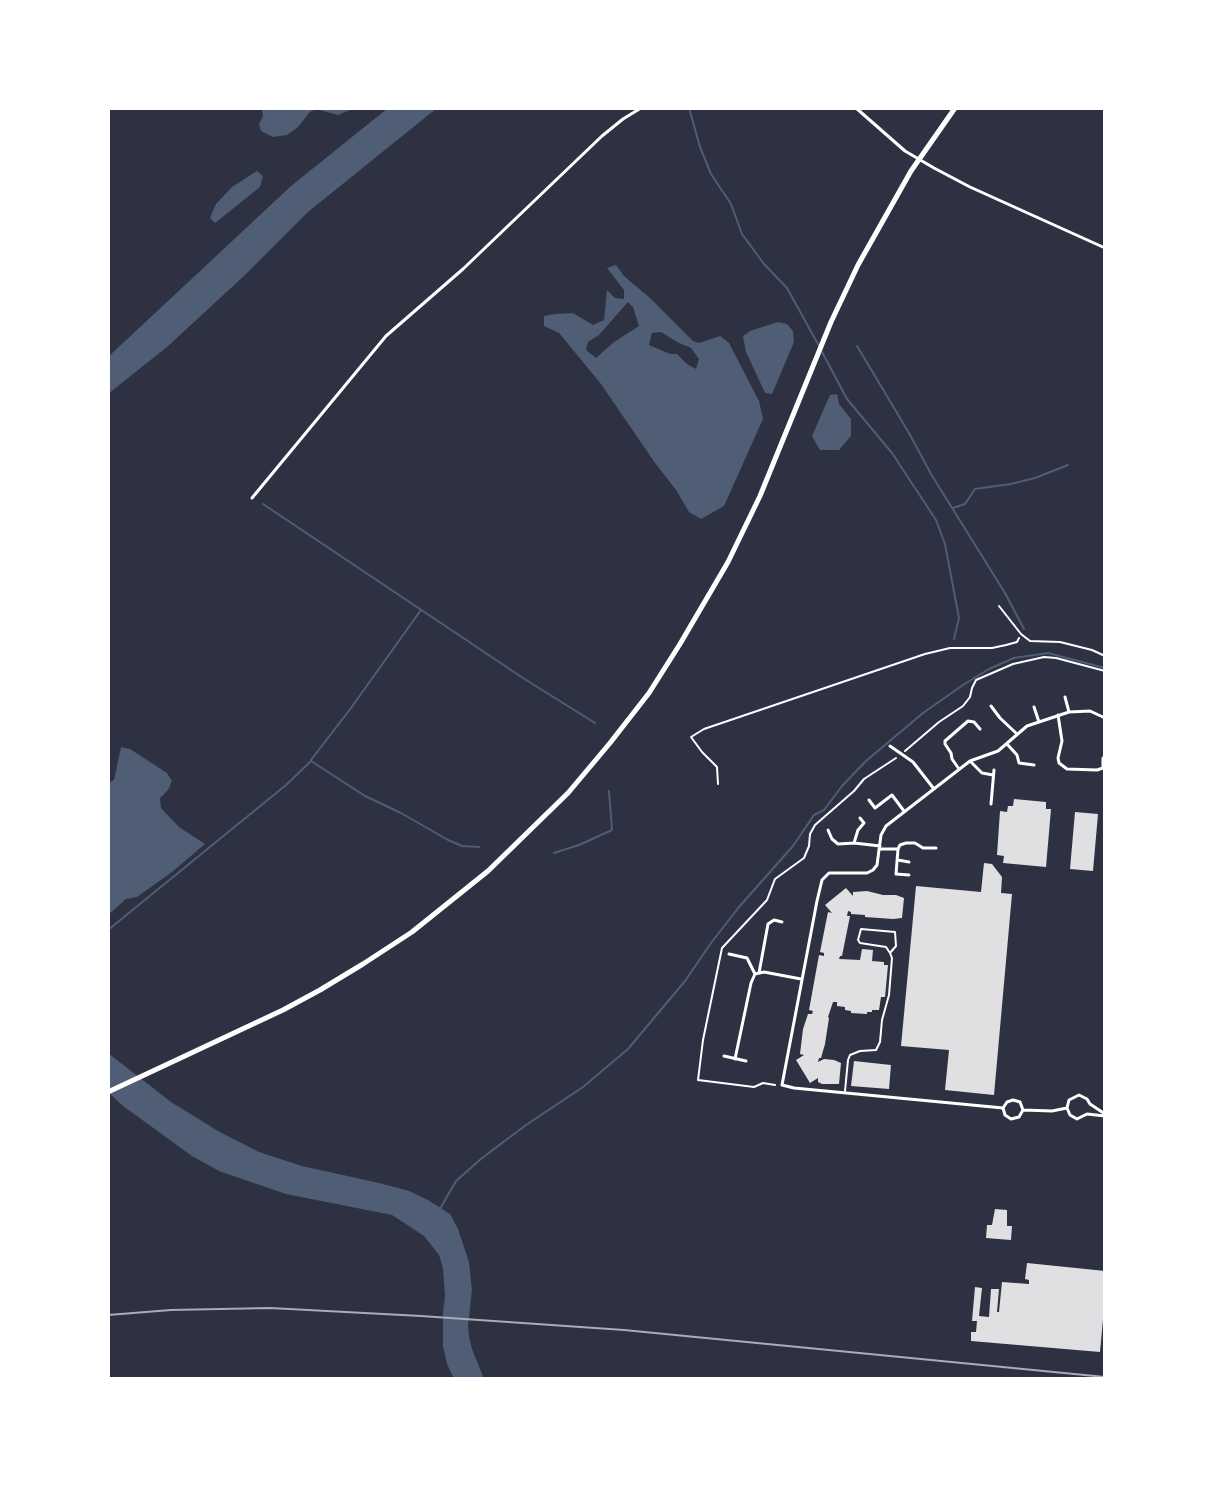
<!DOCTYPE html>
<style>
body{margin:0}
#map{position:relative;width:1213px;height:1487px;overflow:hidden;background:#2d3142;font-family:Cabin,sans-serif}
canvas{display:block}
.frame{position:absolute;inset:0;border:110px solid #fff;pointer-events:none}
</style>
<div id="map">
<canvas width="1213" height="1487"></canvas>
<div class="frame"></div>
</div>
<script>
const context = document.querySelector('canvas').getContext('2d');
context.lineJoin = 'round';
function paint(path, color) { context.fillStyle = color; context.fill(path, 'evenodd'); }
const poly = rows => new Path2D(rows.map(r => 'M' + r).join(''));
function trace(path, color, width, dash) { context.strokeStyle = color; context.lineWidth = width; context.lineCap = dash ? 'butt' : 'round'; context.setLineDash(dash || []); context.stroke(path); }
const water = poly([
 [259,108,355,108,338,115,316,109,310,112,298,127,287,135,273,137,261,131,259,124,263,116,262,110],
 [388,108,437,108,308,212,245,275,167,347,108,394,108,357,291,186],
 [257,171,263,176,260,187,215,223,210,218,216,204,232,187],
 [616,265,624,276,650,298,693,341,699,343,720,336,729,343,759,401,763,419,724,506,701,519,689,512,676,490,655,463,601,384,559,333,544,326,544,316,555,314,573,313,593,325,604,320,607,290,615,298,624,299,624,290,607,268],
 [628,302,633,307,639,326,614,342,596,358,586,350,588,342,599,335],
 [661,332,677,342,691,348,699,359,696,369,687,364,677,354,670,354,649,345,652,333],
 [778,322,787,324,793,331,794,342,772,394,765,393,746,352,743,336,750,331],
 [837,394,839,404,851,419,851,436,839,450,820,450,812,436,830,395],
 [121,747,130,749,167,773,172,781,168,790,160,798,161,808,179,827,205,844,172,872,137,897,126,899,108,915,108,783,114,780],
 [108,1053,171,1102,218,1131,259,1152,302,1166,379,1183,409,1191,428,1200,450,1214,458,1229,469,1262,472,1290,468,1326,469,1337,472,1349,484,1379,454,1379,447,1364,443,1346,443,1313,445,1295,443,1268,439,1255,424,1236,392,1215,286,1194,219,1171,192,1156,123,1106,108,1092]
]);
const stream = poly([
 [689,108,700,147,711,174,731,204,742,234,764,264,787,288,819,346],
 [857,346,909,433,931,474,1005,593,1024,629],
 [822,352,847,399,892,453,936,520,945,544,959,618,954,639],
 [263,504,523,678,595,723],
 [953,508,965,504,975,489,1011,484,1035,478,1068,465],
 [311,760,351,708,421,610],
 [554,853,579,845,612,830,609,791],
 [108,930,286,785,311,761,365,796,401,813,448,840,462,846,479,847],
 [440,1209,456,1181,482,1158,526,1125,583,1087,628,1049,685,981,711,943,739,907,793,846,814,815,824,810,842,786,866,761,923,713,963,685,989,669,1014,658,1048,653,1105,668]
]);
const building = poly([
 [1014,799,1046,802,1046,809,1051,809,1046,867,1003,863,1004,856,997,855,1000,811,1007,812,1008,806,1013,806],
 [1075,812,1098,814,1093,871,1070,869],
 [984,863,992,864,1002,877,1001,893,1012,894,994,1095,945,1090,949,1050,901,1046,916,886,981,892],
 [846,888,853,896,853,892,867,891,883,895,896,895,904,898,902,918,893,919,865,917,865,915,851,914,851,912,848,911,847,916,850,916,842,956,840,956,839,959,860,960,862,949,873,950,872,961,884,962,884,965,888,965,885,997,881,997,879,1010,872,1010,872,1012,867,1012,867,1014,851,1013,851,1011,845,1010,845,1007,837,1006,837,1002,833,1002,828,1017,829,1018,825,1044,821,1058,819,1058,818,1062,824,1059,834,1060,841,1063,839,1084,822,1084,818,1082,818,1078,810,1083,796,1060,804,1055,800,1054,803,1029,808,1014,812,1014,813,1011,809,1010,819,955,824,956,824,953,820,952,828,912,832,913,825,905],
 [854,1061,891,1065,889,1089,851,1086],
 [995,1209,1007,1210,1007,1226,1012,1226,1011,1240,986,1238,987,1225,992,1225],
 [1027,1263,1105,1271,1105,1298,1100,1352,971,1341,971,1332,976,1332,977,1321,972,1321,975,1287,982,1288,979,1316,989,1317,991,1289,999,1289,997,1312,999,1312,1002,1282,1029,1284,1029,1280,1025,1279]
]);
const path = poly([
 [905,751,939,722,963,706,970,697,972,688,976,680,1013,664,1044,657,1056,658,1105,671],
 [718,784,717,767,702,752,691,737,704,729,925,654,950,648,992,648,1006,645,1017,642,1019,638],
 [775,1085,763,1083,754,1087,698,1080,703,1040,722,948,767,900,775,879,804,858,809,846,810,834,815,825,854,791,864,779,896,758]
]);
const service = poly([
 [999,606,1021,634,1030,641,1060,642,1092,650,1105,656],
 [845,1091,848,1060,850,1055,860,1051,876,1050,880,1042,882,1020,889,995,892,958,890,953,896,946,895,932,861,929,858,940,860,943,886,947,890,953]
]);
const minor = poly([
 [856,108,905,151,934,168,970,187,1105,248],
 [252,498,386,336,463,269,602,136,623,119,641,108],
 [1065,697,1069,712],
 [991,706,1000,718,1017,734],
 [1034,707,1039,722],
 [1058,715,1062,741,1058,758,1059,763,1067,769,1097,770,1103,768,1103,758],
 [1007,744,1017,755,1019,763,1034,765],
 [890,746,913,762,934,789],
 [970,761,982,773,993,775],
 [959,769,952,759,951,753,945,744,945,741,968,721,974,722,980,729],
 [869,800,875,808,892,795,904,811],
 [991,804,994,770],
 [828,830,832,839,838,844,854,843,880,846],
 [854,843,858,830,864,823,860,818],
 [879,849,898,849,900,845,906,843,915,843,923,848,936,848],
 [898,849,896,874,909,875],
 [898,860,909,862],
 [729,954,747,958,755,974],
 [759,973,768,924,774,920,782,922],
 [724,1056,746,1061],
 [735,1059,751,983,755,974,764,972,801,979],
 [1003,1108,1005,1115,1011,1119,1019,1117,1023,1110],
 [1067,1108,1069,1100,1079,1095,1087,1099,1090,1104,1105,1114],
 [1067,1108,1070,1115,1077,1119,1087,1114,1105,1116],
 [1023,1110,1020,1102,1013,1100,1007,1102,1003,1108,794,1088,782,1085,817,901,822,880,829,873,867,873,873,870,877,865,881,835,886,826,970,761,998,751,1027,726,1069,712,1090,711,1105,718],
 [1023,1110,1052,1111,1067,1108]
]);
const trunk = poly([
 [108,1092,283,1010,320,990,363,964,412,932,488,871,568,793,610,743,649,693,680,644,728,562,760,496,831,322,858,265,911,171,955,108]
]);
const rail = poly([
 [108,1315,171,1310,270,1308,421,1316,624,1330,1105,1377]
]);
paint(water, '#4f5d75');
trace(stream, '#4f5d75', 2);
paint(building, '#e0e0e3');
trace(path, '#fff', 2);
trace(service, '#fff', 2);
trace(minor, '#fff', 3);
trace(trunk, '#fff', 5);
trace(rail, '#abadb3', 2);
</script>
